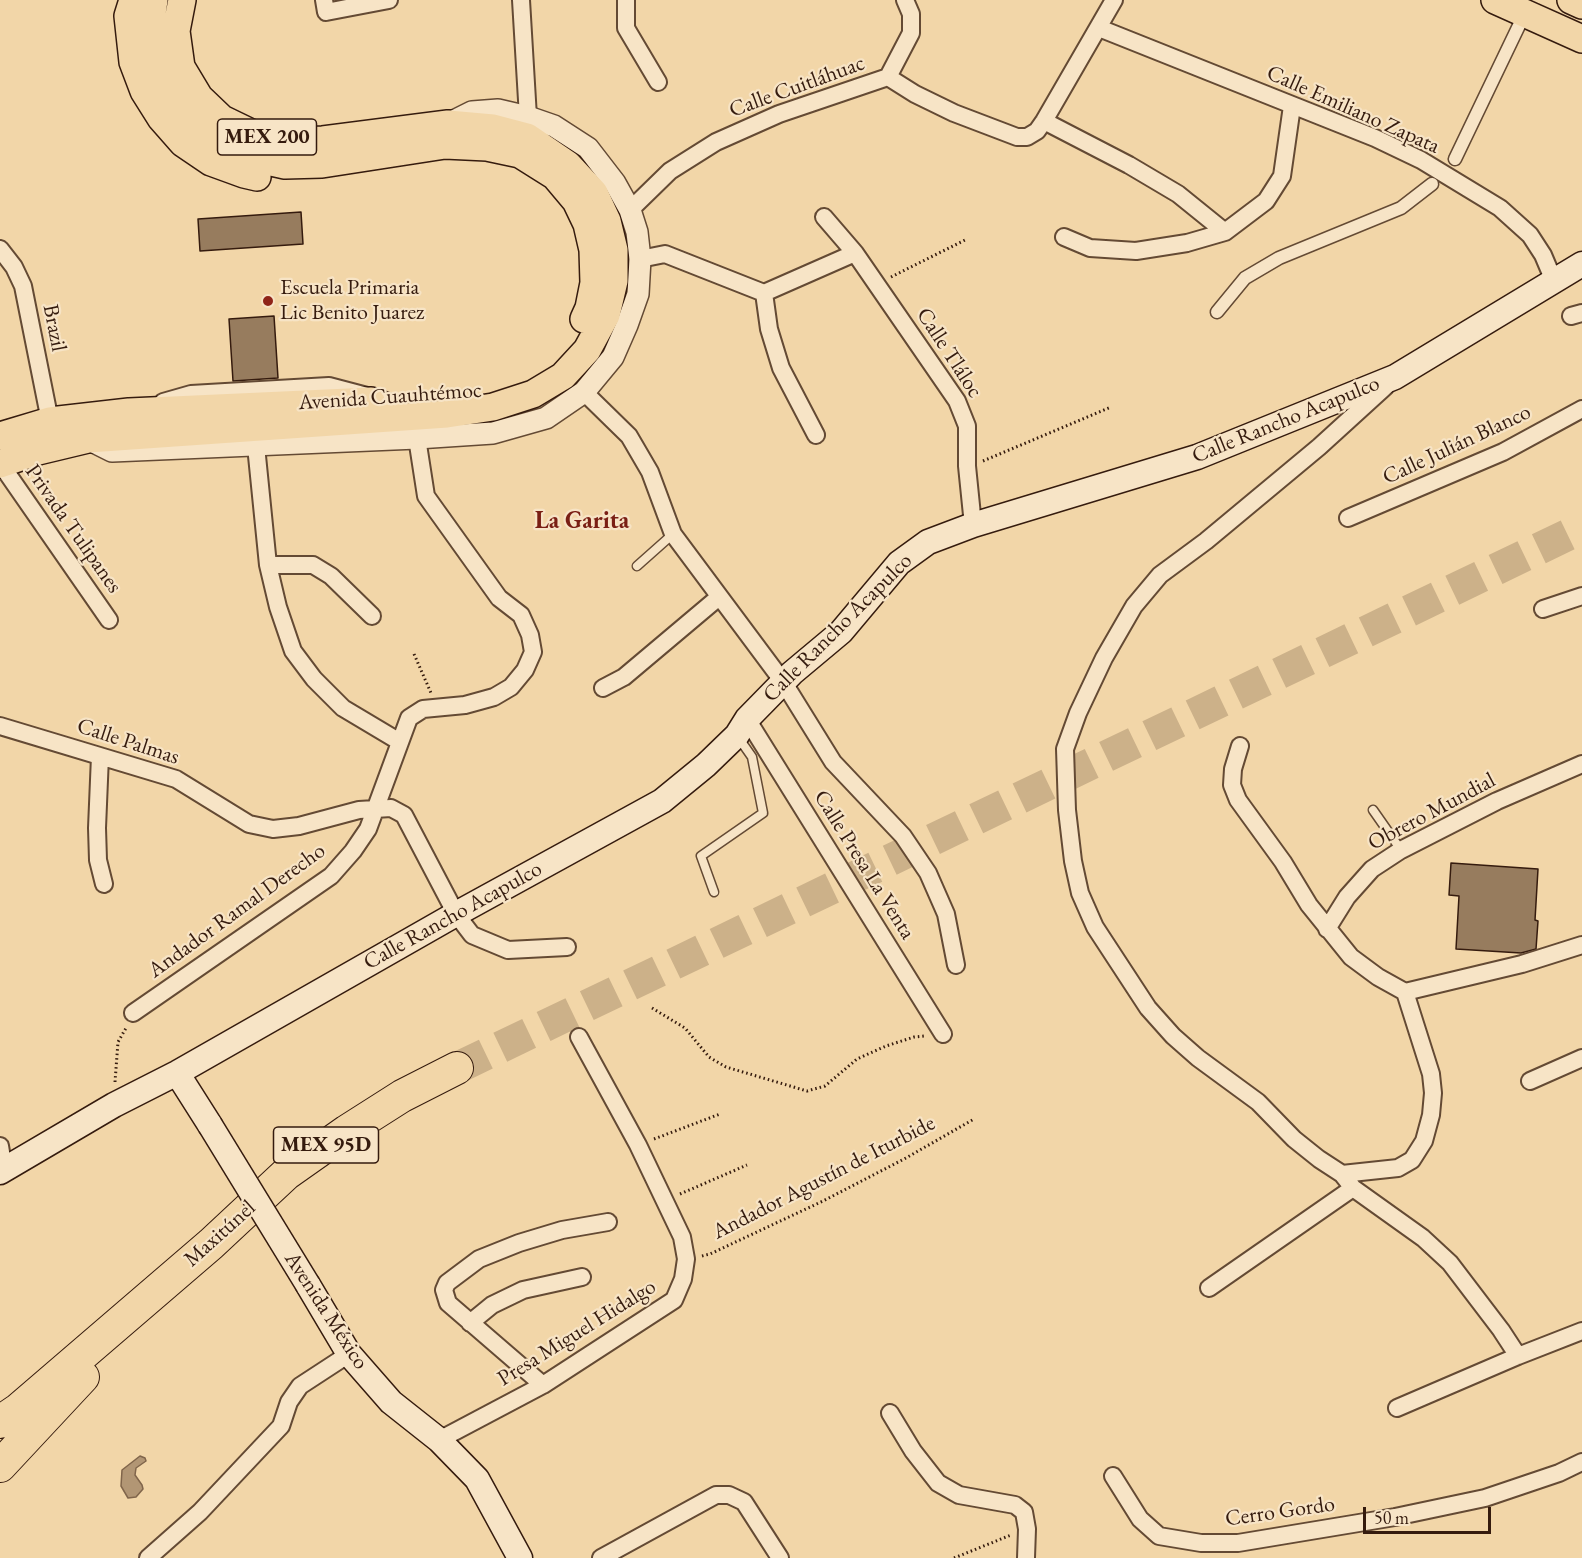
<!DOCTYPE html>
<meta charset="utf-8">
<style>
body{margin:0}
#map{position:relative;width:1582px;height:1558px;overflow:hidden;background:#f2d6a8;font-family:"EB Garamond",serif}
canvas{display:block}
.scale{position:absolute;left:1363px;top:1507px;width:128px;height:27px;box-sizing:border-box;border:3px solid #351b0e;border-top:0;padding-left:8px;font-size:18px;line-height:21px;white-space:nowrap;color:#351b0e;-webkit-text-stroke:4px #f7e4c6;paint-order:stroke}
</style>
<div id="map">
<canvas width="1582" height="1558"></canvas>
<div class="scale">50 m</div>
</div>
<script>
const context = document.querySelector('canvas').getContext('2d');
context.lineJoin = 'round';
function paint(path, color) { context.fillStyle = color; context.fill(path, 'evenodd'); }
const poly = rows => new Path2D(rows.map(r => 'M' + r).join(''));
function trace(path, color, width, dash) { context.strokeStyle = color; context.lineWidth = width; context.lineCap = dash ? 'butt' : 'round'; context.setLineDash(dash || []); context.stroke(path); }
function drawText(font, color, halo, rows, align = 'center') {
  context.font = font + ' "EB Garamond",serif'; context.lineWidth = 4.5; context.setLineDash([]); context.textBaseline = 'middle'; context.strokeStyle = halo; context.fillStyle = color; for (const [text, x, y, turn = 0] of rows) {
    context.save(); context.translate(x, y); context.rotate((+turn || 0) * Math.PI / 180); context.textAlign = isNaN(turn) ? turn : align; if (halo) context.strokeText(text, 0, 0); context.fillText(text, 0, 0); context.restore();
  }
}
const water = poly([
 [140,1456,145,1458,146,1461,136,1468,135,1475,142,1485,143,1489,136,1497,128,1498,121,1486,122,1470,140,1456]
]);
const building = poly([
 [301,212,303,244,200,251,198,219,301,212],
 [274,316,278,378,233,381,229,319,274,316],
 [1451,863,1538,869,1535,920,1538,921,1536,949,1521,953,1456,949,1459,896,1449,895,1451,863]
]);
const motorwayTunnel = poly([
 [457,1068,1582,528]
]);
const path = poly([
 [891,277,967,239],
 [983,461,1111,407],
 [414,654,431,693],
 [652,1008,685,1028,709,1057,726,1067,807,1091,825,1086,857,1059,886,1046,914,1037,925,1036],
 [115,1082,118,1042,126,1028],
 [654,1139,720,1114],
 [680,1194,747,1165],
 [702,1256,710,1254,823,1201,906,1158,974,1119],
 [954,1558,1011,1535]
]);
const service = poly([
 [637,566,673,534],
 [1373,810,1401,850],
 [714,892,701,856,763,813,752,757,738,737]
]);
const pedestrian = poly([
 [1455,159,1525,13],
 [1217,312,1245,278,1279,258,1401,208,1432,184]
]);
const minor = poly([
 [324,0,326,12,389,0],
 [521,0,528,117],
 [626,0,626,28,658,82],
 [1099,28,1375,138,1421,160,1500,208,1530,235,1543,255,1554,281],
 [888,77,911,33,911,14,905,0],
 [1044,121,1129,165,1178,194,1225,232],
 [630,210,670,171,716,142,779,114,888,77,915,94,954,113,1017,137,1027,137,1037,131,1044,121,1114,0],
 [824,217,855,253,957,401,967,426,967,466,973,525],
 [1064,237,1090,248,1136,251,1187,243,1225,232,1266,201,1282,176,1292,106],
 [0,249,14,267,23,286,50,421],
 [640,259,665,254,764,293,855,253],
 [764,293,769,329,781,368,816,435],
 [1571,316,1582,313],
 [1386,386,1319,447,1206,541,1160,575,1134,606,1104,658,1078,713,1065,749,1067,810,1073,861,1080,893,1095,927,1148,1008,1173,1036,1198,1058,1258,1102,1294,1139,1319,1159,1342,1174,1353,1188,1423,1238,1450,1263,1501,1330,1518,1356],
 [584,392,629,436,650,472,673,534,784,683,833,762,903,836,928,873,946,914,956,965],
 [163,402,191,394,329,386,386,401],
 [256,446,268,565,278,607,293,651,314,679,343,708,400,742],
 [0,463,109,620],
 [1348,518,1503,452,1582,409],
 [268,565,313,565,331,576,372,616],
 [1543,609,1582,596],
 [603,688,624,677,719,597],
 [747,719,943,1034],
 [0,726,176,779,249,824,273,829,299,826,359,810,391,808,404,815,456,914,472,935,508,950,567,947],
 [1240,746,1233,769,1232,785,1238,800,1283,862,1309,905,1351,957,1378,977,1405,992],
 [100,756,97,828,98,860,104,884],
 [1327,929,1347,897,1372,869,1401,850,1497,801,1582,764],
 [1405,992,1522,964,1582,945],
 [133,1013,331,876,353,851,368,829,409,718,423,709,465,705,494,697,511,687,525,670,533,652,530,635,521,615,499,598,426,496,417,438],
 [1530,1081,1582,1058],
 [0,1146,4,1170],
 [1342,1174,1398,1168,1412,1160,1424,1141,1431,1115,1433,1093,1431,1074,1405,992],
 [1209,1288,1353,1188],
 [470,1323,492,1305,523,1290,582,1277],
 [543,1385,448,1303,444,1290,447,1283,479,1259,519,1243,562,1230,608,1222],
 [1397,1408,1518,1356,1582,1331],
 [890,1413,913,1451,938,1483,959,1495,1015,1505,1024,1512,1027,1529,1026,1558],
 [439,1440,543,1385,674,1300,683,1279,686,1259,682,1237,638,1145,579,1037],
 [1113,1476,1140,1519,1159,1536,1201,1543,1238,1543,1395,1517,1485,1498,1559,1473,1582,1462],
 [148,1558,200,1512,281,1426,289,1402,300,1386,349,1354],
 [601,1558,716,1495,729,1495,744,1502,780,1558]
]);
const tertiary = poly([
 [88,439,112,451,417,438,493,433,546,418,584,392,613,357,627,325,638,294,640,259,637,232,630,210,615,183,588,148,554,126,528,117,498,110,472,112,448,124]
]);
const secondary = poly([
 [177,1073,210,1125],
 [0,1172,114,1105,177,1073,456,914,662,801,706,765,737,735,747,719,792,673,841,632,899,563,928,542,973,525,1197,457,1395,377,1582,264],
 [308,1285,349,1354,391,1402,439,1440,477,1479,520,1558]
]);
const primary = poly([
 [133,0,128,16,133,62,144,91,161,118,183,143,211,162,244,174,257,177],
 [154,0,150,27,153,58,161,84,182,114,210,139,245,156,285,165,322,164,445,145,487,147,520,154,555,176,576,201,587,224,593,250,594,283,589,308,584,319],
 [1495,0,1582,39],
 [1571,0,1582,5],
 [0,436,50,421,129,412,371,401],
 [0,464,38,451,88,439,447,414,493,407,533,394,563,376,587,350,606,315,614,281,614,250,607,221,594,193,568,165,527,137,493,128,448,124,323,140,285,141,253,134,222,119,199,97,181,67,176,31,182,0]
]);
const motorway = poly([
 [0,1422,19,1409,211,1244,286,1174,347,1131,402,1096,457,1068],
 [0,1466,83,1377]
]);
const secondaryBridge = poly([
 [210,1125,308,1285]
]);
const markers = [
 [268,301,6,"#8f2418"]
];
const shields = [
 [267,137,99],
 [326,1145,105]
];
const shieldNames = [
 ["MEX 200",267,137],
 ["MEX 95D",326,1145]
];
const streetNames = [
 ["Calle Cuitláhuac",797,87,-20],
 ["Calle Emiliano Zapata",1353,110,24],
 ["Brazil",54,328,79],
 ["Calle Tláloc",949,353,57],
 ["Avenida Cuauhtémoc",390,397,-4],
 ["Calle Rancho Acapulco",1286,420,-22],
 ["Calle Julián Blanco",1457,445,-25],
 ["Privada Tulipanes",73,529,55],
 ["Calle Rancho Acapulco",838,628,-45],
 ["Calle Palmas",128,742,18],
 ["Obrero Mundial",1432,812,-28],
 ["Calle Presa La Venta",864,865,58],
 ["Andador Ramal Derecho",237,911,-36],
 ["Calle Rancho Acapulco",453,916,-29],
 ["Andador Agustín de Iturbide",824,1178,-27],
 ["Maxitúnel",220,1234,-42],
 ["Avenida México",326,1311,57],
 ["Presa Miguel Hidalgo",577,1333,-32],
 ["Cerro Gordo",1280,1512,-8]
];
const poiNames = [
 ["Escuela Primaria",280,288],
 ["Lic Benito Juarez",280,313]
];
const neighbourhoodNames = [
 ["La Garita",582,521]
];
paint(water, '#b29674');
trace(water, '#80654b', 1.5);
paint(building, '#977c5e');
trace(building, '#351b0e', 1.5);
trace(motorwayTunnel, '#ccb189', 32, [32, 16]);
trace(service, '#644a34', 11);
trace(pedestrian, '#644a34', 15);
trace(minor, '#644a34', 20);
trace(tertiary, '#644a34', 24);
trace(secondary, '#351b0e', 27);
trace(primary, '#351b0e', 30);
trace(motorway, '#351b0e', 34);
trace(path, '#351b0e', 3, [1.5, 3]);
trace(service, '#f7e4c6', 8);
trace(pedestrian, '#f7e4c6', 12);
trace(minor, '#f7e4c6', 16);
trace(tertiary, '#f7e4c6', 21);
trace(secondary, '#f7e4c6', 24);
trace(primary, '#f2d6a8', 27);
trace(motorway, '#f2d6a8', 32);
trace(secondaryBridge, '#351b0e', 27, []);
trace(secondaryBridge, '#f7e4c6', 24);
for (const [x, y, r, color] of markers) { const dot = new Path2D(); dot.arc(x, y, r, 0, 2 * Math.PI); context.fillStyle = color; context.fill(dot); trace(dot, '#f7e4c6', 2); }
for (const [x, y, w] of shields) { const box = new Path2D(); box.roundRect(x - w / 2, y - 18, w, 36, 4.5); context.fillStyle = '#f7e4c6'; context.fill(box); trace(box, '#351b0e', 1.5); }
drawText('bold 21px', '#351b0e', null, shieldNames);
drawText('22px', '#351b0e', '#f7e4c6', streetNames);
drawText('22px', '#351b0e', '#f7e4c6', poiNames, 'left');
drawText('bold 24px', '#7a1f14', '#f7e4c6', neighbourhoodNames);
</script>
